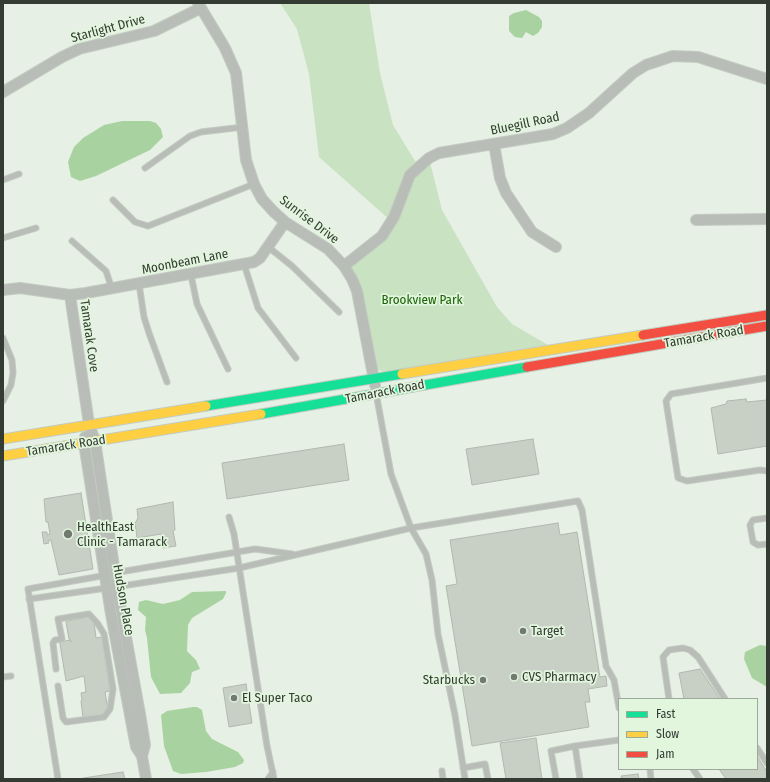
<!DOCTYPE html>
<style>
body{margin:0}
#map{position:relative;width:770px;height:782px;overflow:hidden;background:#e6f0e4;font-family:"Fira Sans Condensed",sans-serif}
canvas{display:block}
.frame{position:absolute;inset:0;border:4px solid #333b32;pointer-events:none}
.legend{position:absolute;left:618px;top:698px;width:140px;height:72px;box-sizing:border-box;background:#e2f6de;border:1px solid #9cab99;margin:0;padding:5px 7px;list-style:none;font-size:12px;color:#333b32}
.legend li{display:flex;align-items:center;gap:8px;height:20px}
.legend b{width:20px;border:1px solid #9cab99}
</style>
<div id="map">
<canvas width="770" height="782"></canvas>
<div class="frame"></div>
<ul class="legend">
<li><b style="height:5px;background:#16e098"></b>Fast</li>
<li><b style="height:5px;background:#ffcf43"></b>Slow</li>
<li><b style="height:5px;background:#f24e42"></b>Jam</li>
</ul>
</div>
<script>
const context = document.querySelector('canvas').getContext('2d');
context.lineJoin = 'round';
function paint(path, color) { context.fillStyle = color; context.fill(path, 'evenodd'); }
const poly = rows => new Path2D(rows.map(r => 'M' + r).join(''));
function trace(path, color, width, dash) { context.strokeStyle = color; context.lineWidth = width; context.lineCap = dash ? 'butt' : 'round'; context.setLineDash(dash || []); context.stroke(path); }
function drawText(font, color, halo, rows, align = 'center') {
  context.font = font + ' "Fira Sans Condensed",sans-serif'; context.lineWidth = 3.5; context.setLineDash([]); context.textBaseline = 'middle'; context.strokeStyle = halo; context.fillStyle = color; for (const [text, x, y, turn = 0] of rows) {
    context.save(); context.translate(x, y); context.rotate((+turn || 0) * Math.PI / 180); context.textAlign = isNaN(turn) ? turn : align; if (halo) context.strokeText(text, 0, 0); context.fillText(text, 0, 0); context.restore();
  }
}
const green = poly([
 [280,3,369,3,380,73,393,125,418,166,429,158,442,210,497,307,512,324,548,345,386,372,371,368,360,303,344,266,391,221,319,157,309,74,297,29]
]);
const water = poly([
 [526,10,539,17,542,21,542,27,538,33,533,36,526,32,522,38,515,37,509,31,509,16,514,13],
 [122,121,150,121,156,123,161,129,163,137,150,150,96,176,80,181,71,177,68,162,74,147,83,138,104,125],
 [226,591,226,593,223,599,192,618,188,625,187,651,196,660,200,669,192,672,190,683,181,693,160,694,151,677,147,638,145,630,146,617,138,610,139,602,146,600,163,604,180,600,192,592],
 [760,645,767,646,767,687,752,678,744,659,745,652],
 [193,707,197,707,202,710,206,731,212,739,238,752,244,760,243,763,235,767,206,772,181,774,173,771,164,746,161,715,167,711]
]);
const building = poly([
 [746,399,747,402,767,400,767,446,718,454,711,408,726,404,727,401,746,399],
 [533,439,539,474,472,485,466,449,533,439],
 [344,444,349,480,227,499,222,463,344,444],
 [81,493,93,569,59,575,51,540,48,541,49,543,44,544,42,532,47,532,47,535,50,534,48,522,46,522,44,499,81,493],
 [173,502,175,530,173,531,176,546,163,548,161,534,137,538,135,523,138,518,137,509,173,502],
 [558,523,560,535,577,532,600,677,606,676,607,686,588,689,590,702,585,702,589,727,472,746,446,586,457,584,450,540,558,523],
 [89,617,94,622,96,638,102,637,110,691,105,692,108,710,104,715,83,718,81,701,82,700,81,693,86,692,84,676,66,681,60,644,60,642,70,640,71,642,70,639,69,639,66,622,68,621,89,617],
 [700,669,720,699,684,699,679,673,700,669],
 [246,684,252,723,229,727,223,688,246,684],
 [536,738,542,779,506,779,500,743,536,738],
 [757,756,767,772,767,779,726,779,719,769,757,769,757,756],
 [123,772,125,779,78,779,90,777,123,772],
 [638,774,639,779,622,779,621,776,638,774]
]);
const lane = poly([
 [145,168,190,136,201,132,243,127],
 [3,180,19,174],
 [113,200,135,222,148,226,254,184],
 [3,238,36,228],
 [72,241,106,271,112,289],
 [267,246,292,266,339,312],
 [244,264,258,308,296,358],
 [191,275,197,304,228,369],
 [139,284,144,317,149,333,167,382],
 [3,338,12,360,13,373,11,385,3,401],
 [767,378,671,394,666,401,678,478,687,481,760,470,767,471],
 [376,393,391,474,411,528,426,554,432,580,438,634,455,715,465,779],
 [229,517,234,534,267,746,274,779],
 [767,518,753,520,750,525,753,542,758,545,767,544],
 [114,573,255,549,292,554],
 [115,587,239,568,411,528,578,501,582,510,606,666,614,680,619,708],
 [29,599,107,588],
 [56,669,53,643,55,640,62,639,58,619,89,614,98,624,104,634,113,689,110,709,104,717,66,722,63,718,58,686],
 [3,677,11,676],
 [669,699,663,657,669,650,683,648,690,650,698,657,725,699],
 [575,746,619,740],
 [757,748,767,763],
 [463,768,485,764,488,779],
 [650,769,651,779],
 [693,769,700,779],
 [442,771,443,779],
 [58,779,28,589,107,575],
 [268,779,273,772],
 [556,779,551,751,575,746,580,779]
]);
const street = poly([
 [198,3,225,48,236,73,246,160,254,184,262,199,273,211,285,222,328,249,344,266,352,279,357,291,375,385],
 [3,92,62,57,79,49,154,31,201,8],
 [494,144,500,178,506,193,532,232,556,247],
 [696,220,767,219],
 [344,266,382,236,394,217,410,175,429,158,439,153,553,134,567,128,589,113,633,73,646,65,673,56,698,57,767,79],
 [3,290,20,288,70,295,86,293,254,262,260,258,285,222],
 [70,295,89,424,95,441,118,593,140,714,145,745,142,756],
 [85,437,84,443,111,614,136,747,142,756,146,779]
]);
const fast = poly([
 [206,406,402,374],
 [261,414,527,367]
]);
const slow = poly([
 [402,374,643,335],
 [3,439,206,406],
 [3,456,261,414]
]);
const jam = poly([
 [643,335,767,315],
 [527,367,767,326]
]);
const markers = [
 [68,534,5,"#727a70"],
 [523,631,4,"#727a70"],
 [514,677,4,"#727a70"],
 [483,680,4,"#727a70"],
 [234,698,4,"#727a70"]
];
const streetNames = [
 ["Starlight Drive",108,29,-15],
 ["Bluegill Road",525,124,-12],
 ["Sunrise Drive",309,220,37],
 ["Moonbeam Lane",185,262,-11],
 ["Tamarak Cove",89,336,82],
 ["Tamarack Road",704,337,-10],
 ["Tamarack Road",385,392,-11],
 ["Tamarack Road",66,446,-9],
 ["Hudson Place",123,600,80]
];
const parkNames = [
 ["Brookview Park",422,300]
];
const poiNames = [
 ["HealthEast",77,527],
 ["Clinic - Tamarack",77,542],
 ["Target",531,631],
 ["CVS Pharmacy",522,677],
 ["Starbucks",475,680,"right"],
 ["El Super Taco",242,698]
];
paint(green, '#c8e2c2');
paint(water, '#a8d29f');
paint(building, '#c8d0c6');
trace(building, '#b1b8af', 1);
trace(lane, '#c3cbc1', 7);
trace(street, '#c3cbc1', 12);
trace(fast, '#c3cbc1', 11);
trace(slow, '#c3cbc1', 11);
trace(jam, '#c3cbc1', 11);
trace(lane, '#b9bdb8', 5);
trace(street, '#b9bdb8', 10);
trace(fast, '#16e098', 9);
trace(slow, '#ffcf43', 9);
trace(jam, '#f24e42', 9);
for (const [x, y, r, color] of markers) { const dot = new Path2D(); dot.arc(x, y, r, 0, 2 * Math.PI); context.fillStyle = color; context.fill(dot); trace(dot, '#e2f6de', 1.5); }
drawText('13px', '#333b32', '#e2f6de', streetNames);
drawText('13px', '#1a6203', '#e2f6de', parkNames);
drawText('13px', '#333b32', '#e2f6de', poiNames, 'left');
</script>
